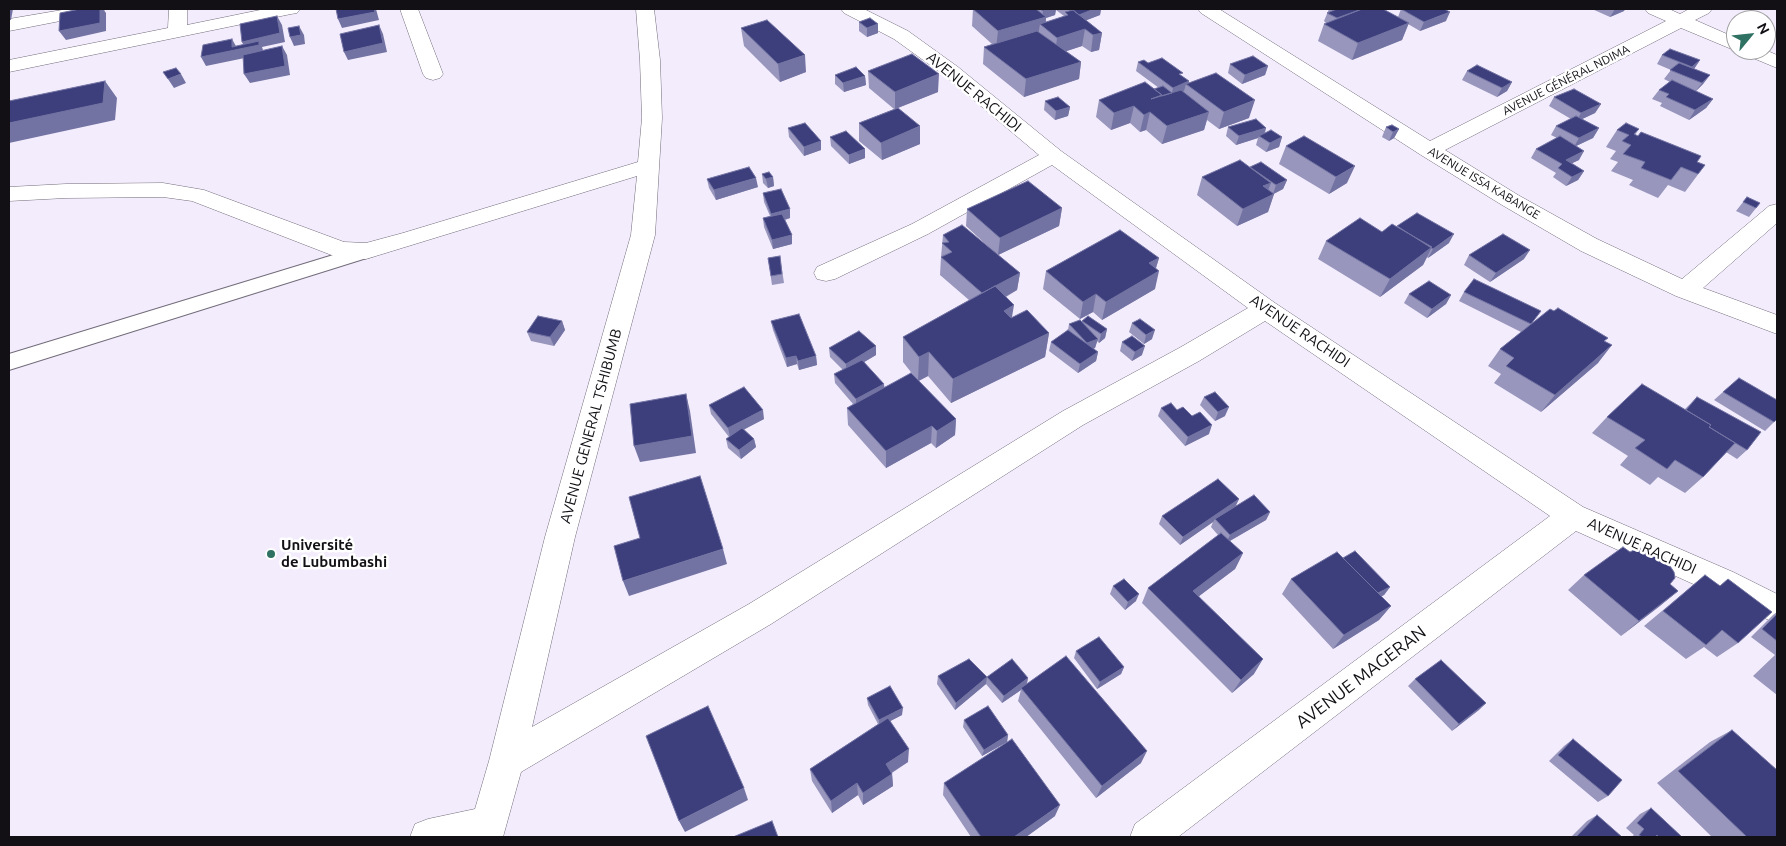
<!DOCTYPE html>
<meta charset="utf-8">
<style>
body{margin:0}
#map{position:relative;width:1786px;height:846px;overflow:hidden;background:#f3ecfd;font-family:Ubuntu,sans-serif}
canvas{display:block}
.frame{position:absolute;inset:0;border:10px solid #121015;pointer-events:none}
.north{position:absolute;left:1726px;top:10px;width:50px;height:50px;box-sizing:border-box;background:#fff;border:1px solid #a09fa1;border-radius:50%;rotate:62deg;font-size:14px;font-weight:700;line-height:20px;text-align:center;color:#121015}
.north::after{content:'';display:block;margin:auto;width:18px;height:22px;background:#2f7162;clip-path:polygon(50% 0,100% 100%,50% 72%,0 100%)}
</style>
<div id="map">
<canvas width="1786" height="846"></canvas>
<div class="frame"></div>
<div class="north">N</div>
</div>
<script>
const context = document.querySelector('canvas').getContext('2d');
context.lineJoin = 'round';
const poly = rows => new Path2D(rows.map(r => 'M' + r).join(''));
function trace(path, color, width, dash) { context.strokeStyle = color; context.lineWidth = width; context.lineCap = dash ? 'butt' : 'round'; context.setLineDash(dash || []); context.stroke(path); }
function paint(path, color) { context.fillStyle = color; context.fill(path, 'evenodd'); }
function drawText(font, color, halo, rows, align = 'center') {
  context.font = font + ' Ubuntu,sans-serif'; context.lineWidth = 5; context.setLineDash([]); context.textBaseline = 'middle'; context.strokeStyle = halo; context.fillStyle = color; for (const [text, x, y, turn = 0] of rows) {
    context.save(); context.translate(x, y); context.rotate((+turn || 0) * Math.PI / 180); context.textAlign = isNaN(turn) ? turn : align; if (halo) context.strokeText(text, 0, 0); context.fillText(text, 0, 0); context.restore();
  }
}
const service = poly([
 [366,245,373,246,376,251,373,256,9,370,9,354,366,245]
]);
const minor = poly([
 [68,9,105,9,102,13,96,14,9,31,9,19,68,9],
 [169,9,187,9,187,25,265,9,300,9,297,13,291,14,9,72,9,60,168,28,169,9],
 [400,9,418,9,443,74,440,78,433,80,426,78,423,74,400,9],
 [636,9,654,9,660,60,662,118,655,235,575,537,532,727,749,604,1063,411,1181,347,1248,308,1052,165,928,234,835,279,826,281,817,279,814,273,817,267,912,224,1039,155,944,75,894,39,844,13,841,9,864,9,908,31,958,67,1061,151,1275,303,1583,507,1733,572,1777,594,1777,624,1711,592,1576,531,1178,837,1130,837,1135,824,1550,516,1265,321,1199,361,1083,425,771,624,521,772,503,837,410,837,415,824,428,819,475,809,489,761,545,537,631,235,637,176,366,259,334,256,192,201,163,197,66,198,9,201,9,187,66,184,163,183,204,190,344,242,366,243,403,233,638,162,642,118,640,60,636,9],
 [1198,9,1219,9,1430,141,1666,21,1648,13,1645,9,1669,9,1680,14,1689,9,1712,9,1709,13,1695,20,1736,38,1736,50,1765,50,1777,55,1777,68,1681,28,1445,150,1518,195,1597,239,1682,279,1769,206,1777,204,1777,223,1703,288,1777,315,1777,334,1676,296,1581,251,1502,205,1421,155,1201,13,1198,9]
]);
const wall = poly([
 [973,9,1101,9,1100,15,1086,20,1102,33,1099,50,1091,52,1082,46,1066,51,1081,62,1079,79,1024,97,983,64,984,47,992,44,972,26],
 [1056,10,1064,16,1046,22,1046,18,1055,15],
 [1329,9,1383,9,1398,17,1401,9,1446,21,1420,31,1408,24,1402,40,1352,60,1318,41,1324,24,1326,23,1324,21],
 [1592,9,1625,9,1624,11,1610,17],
 [859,22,878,33,867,37,859,31],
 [741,28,806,72,780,82,744,46],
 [1662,55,1700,60,1694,69,1710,75,1703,84,1696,91,1713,99,1706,108,1689,120,1660,106,1662,103,1652,99,1659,90,1670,82,1664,79,1671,70,1657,64],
 [1138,62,1148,63,1182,77,1189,81,1189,83,1249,118,1219,129,1207,120,1204,130,1162,144,1146,130,1140,132,1130,123,1111,130,1096,117,1099,100,1159,88,1136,71],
 [1230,64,1268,66,1265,75,1242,84,1228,73],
 [868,71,938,92,898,108,920,144,882,160,859,141,859,123,894,109,869,88],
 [1467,71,1512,82,1507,91,1497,97,1462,80],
 [835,75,865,76,866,85,844,92,835,84],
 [1554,97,1601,104,1595,113,1582,119,1599,128,1593,138,1576,146,1579,160,1572,163,1584,171,1578,180,1566,186,1553,177,1556,173,1531,158,1536,149,1557,138,1551,135,1556,126,1571,119,1549,106],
 [1045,101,1070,107,1068,116,1055,120,1044,110],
 [1228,127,1266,128,1265,133,1282,137,1279,147,1266,152,1256,145,1258,138,1236,145,1226,136],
 [1386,127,1399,129,1394,138,1389,141,1382,137],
 [788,128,821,141,821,150,804,156,789,137],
 [1639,129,1635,135,1705,165,1685,192,1668,185,1658,198,1629,185,1633,180,1611,171,1618,162,1610,159,1616,151,1606,147,1617,130],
 [830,137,865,158,849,164,831,146],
 [1286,146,1347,183,1329,194,1279,164],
 [1250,167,1287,180,1283,189,1274,194,1268,212,1237,226,1197,195,1202,177],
 [762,174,773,177,774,186,768,188,763,183],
 [707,179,758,187,716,200,709,188],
 [763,193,790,218,785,220,792,235,792,244,773,249,764,227,763,218,770,216,764,202],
 [1747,197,1760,203,1749,217,1736,211],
 [1062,208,1059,226,998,255,1020,273,1017,290,1006,297,1012,317,1049,333,1045,357,951,403,928,376,919,381,956,419,955,435,936,448,931,443,886,468,848,425,847,408,853,404,835,383,834,374,843,370,830,357,829,348,876,346,876,355,864,362,884,387,914,376,903,362,903,337,969,300,940,275,941,257,943,235,993,251,966,226,967,209],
 [1396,227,1449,243,1428,258,1427,257,1423,265,1380,297,1318,259,1326,241,1382,232],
 [1469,255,1524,259,1490,282,1464,265],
 [780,256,784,283,772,285,768,258],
 [1159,258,1156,268,1155,289,1102,320,1093,312,1080,319,1043,289,1046,271],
 [1464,292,1534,322,1605,342,1598,363,1541,412,1494,383,1501,374,1488,366,1500,349,1521,332,1459,301],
 [1409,294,1451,295,1446,304,1427,318,1404,303],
 [562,321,565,330,554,346,531,341,527,332],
 [771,321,816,356,817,365,799,370,797,364,787,367,773,330],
 [1082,321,1107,329,1105,338,1099,343,1097,341,1095,348,1093,349,1098,352,1096,361,1078,373,1049,351,1051,342,1068,330,1069,324,1082,322],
 [1132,323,1152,339,1144,344,1129,332],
 [1122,342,1142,355,1132,361,1120,351],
 [1723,392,1777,419,1765,431,1714,400],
 [1204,397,1225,416,1215,421,1200,405],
 [1697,397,1747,450,1737,459,1726,452,1703,477,1685,493,1658,477,1650,485,1620,465,1628,456,1592,433,1607,417,1685,409],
 [709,405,764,419,744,429,754,439,756,447,741,459,728,448,726,439,729,437,711,414],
 [1161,408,1177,410,1192,416,1209,434,1185,446,1158,416],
 [1239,499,1236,505,1270,512,1266,520,1230,541,1243,553,1235,569,1199,596,1254,674,1232,693,1142,603,1148,588,1218,535,1211,527,1213,522,1180,545,1159,524,1162,516],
 [1630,552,1678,591,1621,636,1568,590,1584,575],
 [1343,558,1390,587,1384,595,1381,596,1391,606,1379,620,1333,649,1282,594,1291,579],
 [1705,575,1720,586,1728,579,1738,643,1717,657,1704,647,1686,659,1644,626],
 [1113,586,1136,601,1125,610,1110,594],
 [1777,612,1777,695,1753,676,1775,655,1751,637,1773,615],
 [1076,651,1124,667,1121,674,1097,689,1074,658],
 [938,676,987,677,1028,678,1027,684,1141,763,1096,798,1018,701,1021,690,1002,703,986,684,955,710,937,684],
 [1415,679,1486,703,1452,731,1408,686],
 [867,698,902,715,890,721,908,762,892,773,893,786,863,805,858,795,832,813,812,781,810,769,878,724,868,705],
 [964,720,1008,735,1007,742,982,756,963,727],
 [1732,730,1777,837,1712,837,1657,783,1710,742],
 [1573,739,1608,796,1598,802,1549,761,1564,746],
 [944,783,1055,816,1026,837,971,837,943,795],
 [1651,808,1682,837,1631,837,1634,835,1626,828,1640,814],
 [1597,815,1622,837,1571,837,1587,821]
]);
const shadedWall = poly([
 [9,9,13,9,11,20,9,20],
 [100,9,103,9,106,13,106,31,66,40,59,31],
 [374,9,376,9,379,20,342,28,338,19],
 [1049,9,1056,9,1055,15,1046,18,1045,28,1040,24,1038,36,996,48,998,31,1042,18,1043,11],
 [1094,9,1101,9,1100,15,1077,24,1078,15],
 [1615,9,1625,9,1624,11,1610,17],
 [1450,12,1446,21,1420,31,1424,22],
 [277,16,282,25,285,42,262,47,263,50,264,54,206,66,201,57,232,47,232,39,237,48,245,48,242,42],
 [1409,23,1402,40,1352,60,1358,43],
 [878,24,878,33,867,37,867,28],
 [379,25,383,34,387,52,348,60,344,52],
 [299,26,304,35,305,44,294,46,290,37],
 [1085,29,1082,46,1055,55,1057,38],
 [1102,33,1099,50,1091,52,1093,35],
 [282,46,287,55,290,75,250,83,244,74],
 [805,55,806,72,780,82,778,64],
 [1700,60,1694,69,1686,76,1692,67],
 [1081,62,1079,79,1024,97,1026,79],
 [1268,66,1265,75,1242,84,1245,75],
 [181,74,186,83,174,88,168,79],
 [939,74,938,92,895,109,895,92],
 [1710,75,1703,84,1695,92,1702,83],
 [865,76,866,85,844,92,843,83],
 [105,81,117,98,115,120,9,143,9,123],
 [1189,81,1188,85,1186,84,1184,91,1171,97,1173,88],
 [1512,82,1507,91,1497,97,1502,88],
 [1162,95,1158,112,1150,112,1146,130,1140,132,1144,115,1151,99],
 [1713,99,1706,108,1689,120,1695,110],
 [1255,100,1249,118,1219,129,1224,112],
 [1601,104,1595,113,1576,122,1581,113],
 [1134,106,1130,123,1111,130,1114,113],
 [1070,107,1068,116,1055,120,1056,111],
 [1209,112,1204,130,1162,144,1167,126],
 [920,126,920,144,882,160,881,143],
 [1266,128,1263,137,1259,136,1258,138,1236,145,1239,136],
 [1599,128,1593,138,1574,147,1579,138],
 [1399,129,1394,138,1389,141,1393,132],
 [1282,137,1279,147,1266,152,1270,143],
 [821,141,821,150,804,156,804,147],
 [865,149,865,158,849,164,849,155],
 [1584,151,1579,160,1560,169,1566,160],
 [1355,166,1347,183,1329,194,1336,177],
 [1584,171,1578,180,1566,186,1572,177],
 [773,177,774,186,768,188,766,179],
 [756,178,758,187,716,200,714,190],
 [1287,180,1283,189,1273,194,1276,185],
 [1271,183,1265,198,1274,194,1268,212,1237,226,1243,209,1263,186],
 [1062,208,1059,226,998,255,1000,238],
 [790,209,790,218,772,223,771,214],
 [1454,234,1449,243,1428,258,1433,249],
 [792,235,792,244,773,249,772,240],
 [1432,247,1423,265,1380,297,1390,279],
 [1530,250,1524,259,1490,282,1496,273],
 [1159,258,1154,274,1159,271,1155,289,1102,320,1106,302,1149,263],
 [1020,273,1017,290,981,310,982,293],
 [1096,294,1093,312,1080,319,1083,302],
 [1451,295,1446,304,1427,318,1432,309],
 [1014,305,1010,329,1004,311],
 [562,321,565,330,554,346,550,337],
 [1107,329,1105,338,1099,343,1101,334],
 [1155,330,1152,339,1144,344,1146,335],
 [1049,333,1045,357,951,403,953,379],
 [1098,339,1095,348,1085,352,1087,343],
 [1612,345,1598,363,1541,412,1555,395],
 [876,346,876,355,846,373,846,364],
 [1145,346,1142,355,1132,361,1135,352],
 [929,352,928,376,918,381,919,357],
 [1098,352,1096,361,1078,373,1080,364],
 [796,356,797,364,787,367,786,358],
 [816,356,817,365,799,370,798,361],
 [884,384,885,393,856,408,856,399],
 [686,394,690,411,696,453,640,462,634,446],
 [1229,407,1225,416,1215,421,1218,412],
 [763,410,764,419,730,437,728,428],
 [956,419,955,435,936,448,937,431],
 [1212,425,1209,434,1185,446,1188,437],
 [932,426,931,443,886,468,886,451],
 [754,439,756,447,741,459,739,450],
 [1239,499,1235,507,1215,519,1213,522,1180,545,1183,537],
 [1270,512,1266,520,1226,543,1230,535],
 [723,549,727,564,629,596,623,581],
 [1243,553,1235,569,1186,606,1193,591],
 [1390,587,1384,595,1366,605,1372,597],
 [1678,591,1660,606,1621,636,1639,621],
 [1139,594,1136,601,1125,610,1128,602],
 [1391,606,1379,620,1333,649,1344,635],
 [1263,659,1254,674,1232,693,1241,680],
 [1124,667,1121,674,1097,689,1100,682],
 [987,677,986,684,955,710,956,703],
 [1028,678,1026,686,1021,688,1021,690,1002,703,1004,696],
 [1486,703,1479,710,1452,731,1459,724],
 [903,708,902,715,879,727,879,720],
 [1008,735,1007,742,982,756,984,750],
 [909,749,908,762,886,776,886,764],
 [1147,751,1141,763,1096,798,1102,786],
 [892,774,893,786,863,805,863,793],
 [857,783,858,795,832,813,831,801],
 [744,788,748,800,685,832,679,821],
 [1060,805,1055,816,1026,837,1014,837]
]);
const building = poly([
 [80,9,100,9,100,23,59,31,60,13,80,9],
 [336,9,374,9,375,12,338,19,336,9],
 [973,9,1036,9,1046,17,998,31,973,9],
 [1040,9,1049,9,1043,11,1040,9],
 [1069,9,1094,9,1079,15,1073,10,1071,10,1069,9],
 [1337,9,1362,9,1337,18,1327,13,1337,9],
 [1362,9,1383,9,1409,23,1358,43,1324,24,1362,9],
 [1401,9,1444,9,1450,12,1424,22,1401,9],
 [1073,10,1102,33,1093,35,1085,29,1057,38,1040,24,1068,15,1065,12,1073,10],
 [277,16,280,33,242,42,240,24,277,16],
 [870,18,878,24,867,28,859,22,870,18],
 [767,20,805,55,778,64,741,28,767,20],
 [379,25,383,43,344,52,340,34,379,25],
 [299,26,301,35,290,37,288,28,299,26],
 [1037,31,1081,62,1026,79,984,47,1037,31],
 [232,39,232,47,259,41,259,45,201,57,203,45,232,39],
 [282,46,285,66,244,74,243,55,282,46],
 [1670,49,1700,60,1692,67,1662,55,1670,49],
 [912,54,939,74,895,92,868,71,912,54],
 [1253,56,1268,66,1245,75,1230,64,1253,56],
 [1162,58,1183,73,1179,74,1189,81,1173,88,1138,62,1144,60,1148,63,1162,58],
 [1679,63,1710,75,1702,83,1670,70,1679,63],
 [1477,65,1512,82,1502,88,1467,71,1477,65],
 [856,67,865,76,843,83,835,75,856,67],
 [176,68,181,74,168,79,163,72,176,68],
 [1216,73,1255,100,1224,112,1186,84,1216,73],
 [1672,80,1713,99,1695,110,1666,97,1669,94,1659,90,1672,80],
 [105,81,103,103,9,123,9,101,105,81],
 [1145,82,1162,95,1151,99,1181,90,1209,112,1167,126,1150,112,1144,115,1134,106,1114,113,1099,100,1145,82],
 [1163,86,1172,93,1162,96,1162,95,1154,89,1163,86],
 [1574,89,1601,104,1581,113,1554,97,1574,89],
 [1058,97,1070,107,1056,111,1045,101,1058,97],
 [898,108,920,126,881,143,859,123,898,108],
 [1576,116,1599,128,1579,138,1556,126,1576,116],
 [1256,119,1266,128,1239,136,1228,127,1256,119],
 [805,123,821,141,804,147,788,128,805,123],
 [1626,123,1639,129,1634,134,1638,136,1641,132,1701,156,1697,162,1705,165,1698,174,1681,167,1671,180,1641,168,1645,162,1623,154,1631,145,1622,141,1629,135,1617,130,1626,123],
 [1392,125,1399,129,1393,132,1386,127,1392,125],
 [1271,130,1282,137,1270,143,1259,136,1271,130],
 [846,131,865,149,849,155,830,137,846,131],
 [1304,136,1355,166,1336,177,1286,146,1304,136],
 [1560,136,1584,151,1566,160,1584,171,1572,177,1558,168,1562,164,1536,149,1560,136],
 [1240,160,1271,183,1263,186,1274,194,1243,209,1202,177,1240,160],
 [1261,162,1287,180,1276,185,1250,167,1261,162],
 [749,167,756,178,714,190,707,179,749,167],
 [769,172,773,177,766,179,762,174,769,172],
 [1028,181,1062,208,1000,238,967,209,1028,181],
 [781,189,790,209,771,214,763,193,781,189],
 [1747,197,1760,203,1756,208,1743,202,1747,197],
 [1417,213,1454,234,1433,249,1397,226,1417,213],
 [782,214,792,235,772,240,763,218,782,214],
 [1360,218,1382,232,1392,224,1432,247,1390,279,1326,241,1360,218],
 [962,225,1020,273,982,293,941,257,952,252,942,243,949,242,943,235,962,225],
 [1120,230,1159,258,1149,263,1159,271,1106,302,1096,294,1083,302,1046,271,1120,230],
 [1503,234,1530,250,1496,273,1469,255,1503,234],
 [780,256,782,274,771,276,768,258,780,256],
 [1474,279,1541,311,1531,324,1464,292,1474,279],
 [1429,281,1451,295,1432,309,1409,294,1429,281],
 [995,286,1014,305,1004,311,1011,318,1027,310,1049,333,953,379,929,352,919,357,903,337,995,286],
 [1558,308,1608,338,1604,341,1612,345,1555,395,1506,366,1514,358,1500,349,1550,309,1554,311,1558,308],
 [799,314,816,356,798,361,796,356,786,358,771,321,799,314],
 [538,316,562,321,550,337,527,332,538,316],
 [1088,316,1107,329,1101,334,1082,321,1088,316],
 [1140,319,1155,330,1146,335,1132,323,1140,319],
 [1080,320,1098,339,1087,343,1069,324,1080,320],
 [1068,330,1098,352,1080,364,1051,342,1068,330],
 [859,331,876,346,846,364,829,348,859,331],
 [1132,336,1145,346,1135,352,1122,342,1132,336],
 [862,360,884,384,856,399,834,374,862,360],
 [911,373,956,419,937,431,932,426,886,451,847,408,911,373],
 [1739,378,1777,400,1777,419,1774,422,1723,392,1739,378],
 [1642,384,1711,425,1709,427,1735,443,1703,477,1675,460,1667,469,1635,448,1645,440,1607,417,1642,384],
 [744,387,763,410,728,428,709,405,744,387],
 [1215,392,1229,407,1218,412,1204,397,1215,392],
 [686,394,692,436,634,446,630,404,686,394],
 [1697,397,1761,432,1747,450,1709,427,1711,425,1686,410,1697,397],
 [1171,403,1177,410,1183,407,1192,416,1200,412,1212,425,1188,437,1161,408,1171,403],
 [742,428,754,439,739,450,726,439,742,428],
 [700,476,723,549,623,581,614,546,640,538,629,497,700,476],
 [1218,479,1239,499,1183,537,1162,516,1218,479],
 [1254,495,1270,512,1230,535,1215,519,1254,495],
 [1221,533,1243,553,1193,591,1263,659,1241,680,1148,588,1221,533],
 [1623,547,1630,552,1638,548,1646,549,1664,557,1674,572,1675,578,1670,584,1678,591,1639,621,1584,575,1623,547],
 [1355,551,1390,587,1378,593,1343,558,1355,551],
 [1337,552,1391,606,1344,635,1291,579,1337,552],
 [1705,575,1720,586,1728,579,1772,612,1738,643,1722,630,1706,645,1663,611,1705,575],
 [1124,579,1139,594,1128,602,1113,586,1124,579],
 [1777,614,1777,641,1762,629,1777,614],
 [1099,637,1124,667,1100,682,1076,651,1099,637],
 [1066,656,1147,751,1102,786,1021,688,1066,656],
 [969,659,987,677,956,703,938,676,969,659],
 [1012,659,1028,678,1004,696,987,677,1012,659],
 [1441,660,1486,703,1459,724,1415,679,1441,660],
 [890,686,903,708,879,720,867,698,890,686],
 [708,706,744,788,679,821,646,736,708,706],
 [988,706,1008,735,984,750,964,720,988,706],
 [888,718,909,749,886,764,892,774,863,793,857,783,831,801,810,769,888,718],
 [1732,730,1777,770,1777,837,1747,837,1678,771,1732,730],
 [1012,739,1060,805,1014,837,981,837,944,783,1012,739],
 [1573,739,1622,780,1608,796,1558,755,1573,739],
 [1651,808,1682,837,1659,837,1657,835,1655,837,1642,837,1639,835,1644,829,1637,823,1651,808],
 [1597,815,1622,837,1576,837,1597,815],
 [772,821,778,837,733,837,772,821]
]);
const markers = [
 [271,554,5,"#2f7162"]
];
const farStreetnames = [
 ["AVENUE GÉNÉRAL NDIMA",1566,80,-27],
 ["AVENUE ISSA KABANGE",1484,183,31]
];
const streetNames = [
 ["AVENUE RACHIDI",974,92,39],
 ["AVENUE RACHIDI",1300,331,34],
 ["AVENUE GENERAL TSHIBUMB",591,426,-75],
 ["AVENUE RACHIDI",1642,546,24]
];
const poiNames = [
 ["Université",281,545],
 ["de Lubumbashi",281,562]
];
const nearStreetnames = [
 ["AVENUE MAGERAN",1361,677,-37]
];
trace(service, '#726c7a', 2);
trace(minor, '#726c7a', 1);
paint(service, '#fff');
paint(minor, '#fff');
paint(wall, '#9896bc');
paint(shadedWall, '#7373a3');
paint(building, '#3c3f7c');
trace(building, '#7373a3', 1);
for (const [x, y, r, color] of markers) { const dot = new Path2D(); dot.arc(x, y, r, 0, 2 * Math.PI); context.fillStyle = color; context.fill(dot); trace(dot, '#fff', 2); }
drawText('12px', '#121015', '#fff', farStreetnames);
drawText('15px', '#121015', '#fff', streetNames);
drawText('bold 15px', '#121015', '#fff', poiNames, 'left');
drawText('18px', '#121015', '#fff', nearStreetnames);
</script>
